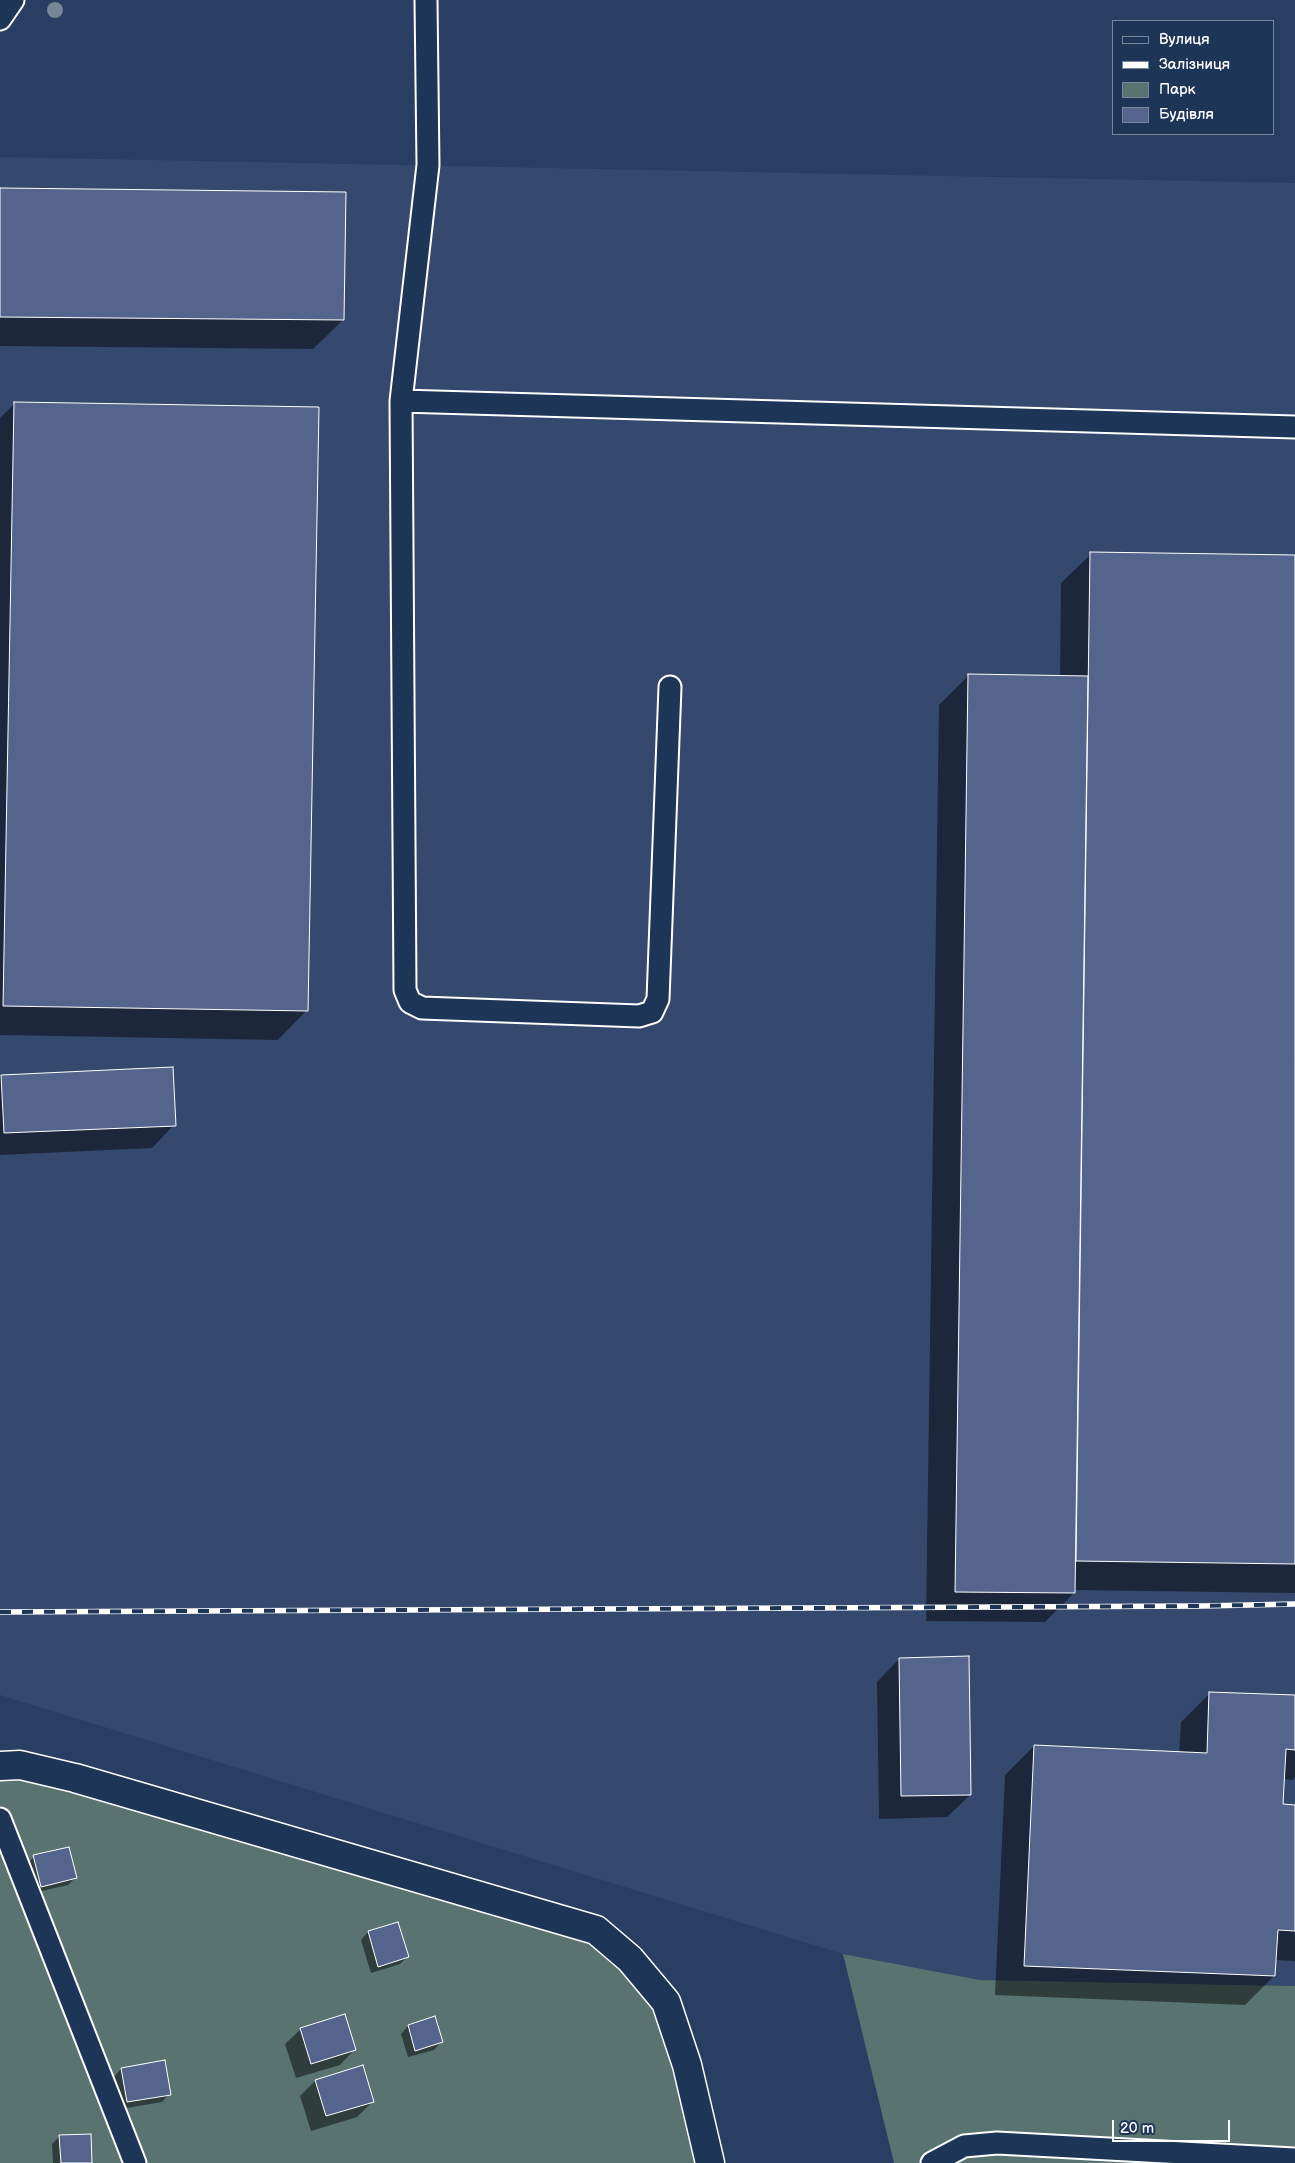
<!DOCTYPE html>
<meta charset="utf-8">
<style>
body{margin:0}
#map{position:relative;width:1295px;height:2163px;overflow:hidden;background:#283e62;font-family:"Balsamiq Sans",sans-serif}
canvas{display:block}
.legend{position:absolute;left:1112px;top:20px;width:162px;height:115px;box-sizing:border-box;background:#1d3557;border:1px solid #77869a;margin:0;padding:6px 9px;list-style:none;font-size:15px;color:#fff}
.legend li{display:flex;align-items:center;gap:10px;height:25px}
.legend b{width:25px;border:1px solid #77869a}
.scale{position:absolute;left:1112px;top:2120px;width:118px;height:22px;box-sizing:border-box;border:2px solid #fff;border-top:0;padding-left:6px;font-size:15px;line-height:18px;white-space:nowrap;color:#fff;-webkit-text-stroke:4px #1d3557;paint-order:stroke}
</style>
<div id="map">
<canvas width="1295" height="2163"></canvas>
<ul class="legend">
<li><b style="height:6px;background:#1d3557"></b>Вулиця</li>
<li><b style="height:6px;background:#fff"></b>Залізниця</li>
<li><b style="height:14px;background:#587370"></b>Парк</li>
<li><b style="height:14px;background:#54648c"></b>Будівля</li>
</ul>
<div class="scale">20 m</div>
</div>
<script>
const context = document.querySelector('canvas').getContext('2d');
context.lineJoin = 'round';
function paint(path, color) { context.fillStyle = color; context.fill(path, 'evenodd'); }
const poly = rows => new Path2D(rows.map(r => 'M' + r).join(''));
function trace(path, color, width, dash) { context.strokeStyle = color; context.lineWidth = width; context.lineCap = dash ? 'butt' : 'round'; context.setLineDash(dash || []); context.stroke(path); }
const built = poly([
 [0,157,1295,183,1295,1986,980,1980,843,1954,0,1695]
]);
const green = poly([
 [0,1766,596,1930,666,2002,710,2163,0,2163],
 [843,1954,980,1980,1295,1986,1295,2163,894,2163]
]);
const shadow = poly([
 [0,189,343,320,313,349,0,346],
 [15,403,307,1010,278,1040,0,1035,0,418],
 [1091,554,1295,556,1295,1593,1074,1590,1074,1593,1045,1622,926,1621,939,705,968,676,1060,677,1061,583],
 [2,1076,174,1125,152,1148,0,1155,0,1077],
 [899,1659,970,1795,947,1817,879,1819,877,1682],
 [1210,1693,1295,1697,1295,1777,1292,1780,1283,1779,1282,1806,1295,1806,1295,1961,1275,1960,1274,1976,1245,2005,995,1995,1005,1775,1034,1746,1179,1753,1181,1722],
 [34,1857,75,1878,68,1885,33,1893,26,1864],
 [397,1924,407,1957,400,1964,371,1973,361,1940,368,1932],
 [434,2018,441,2042,434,2050,408,2057,401,2034,408,2026],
 [301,2029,355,2049,340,2065,296,2078,285,2044],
 [362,2066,373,2101,357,2117,311,2131,300,2096,315,2081],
 [121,2069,169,2094,162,2102,120,2109,114,2077],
 [60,2136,91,2163,53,2163,52,2144]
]);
const building = poly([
 [0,188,346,192,344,320,0,317,0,188],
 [14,402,319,407,308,1011,3,1006,14,402],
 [1090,552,1295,555,1295,1564,1076,1561,1090,552],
 [968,674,1088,676,1075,1593,955,1592,968,674],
 [173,1067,176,1126,4,1133,1,1075,173,1067],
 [969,1656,971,1795,901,1796,899,1658,969,1656],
 [1209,1692,1295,1695,1295,1750,1286,1749,1283,1804,1295,1805,1295,1931,1278,1930,1275,1976,1024,1966,1034,1745,1207,1753,1209,1692],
 [69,1847,77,1878,41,1887,33,1855,69,1847],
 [398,1922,409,1957,378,1967,368,1931,398,1922],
 [345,2014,356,2050,311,2064,300,2028,345,2014],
 [435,2016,443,2042,415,2051,408,2025,435,2016],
 [165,2060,171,2095,127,2102,121,2068,165,2060],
 [363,2065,374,2102,326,2116,315,2080,363,2065],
 [91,2134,92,2163,61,2163,59,2135,91,2134]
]);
const lane = poly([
 [426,0,428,165,401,401,405,990,410,1002,422,1008,639,1016,652,1012,658,999,670,687],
 [0,19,13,0],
 [401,401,1295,427],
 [0,1819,135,2163],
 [932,2163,964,2146,997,2143,1295,2159]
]);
const street = poly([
 [0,1766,20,1765,75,1778,596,1930,630,1959,666,2002,687,2065,710,2163]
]);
const rail = poly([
 [0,1612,1203,1606,1295,1604]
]);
const trees = [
 [55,10]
];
paint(built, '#35496f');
paint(green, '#587370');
paint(shadow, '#0007');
paint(building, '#54648c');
trace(building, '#fff', 1);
trace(lane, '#fff', 25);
trace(street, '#fff', 31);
trace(lane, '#1d3557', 21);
trace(street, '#1d3557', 28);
trace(rail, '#fff', 5.5);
trace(rail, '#1d3557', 4, [11]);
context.fillStyle = '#758695';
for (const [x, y] of trees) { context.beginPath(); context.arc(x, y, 8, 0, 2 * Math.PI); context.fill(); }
</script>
